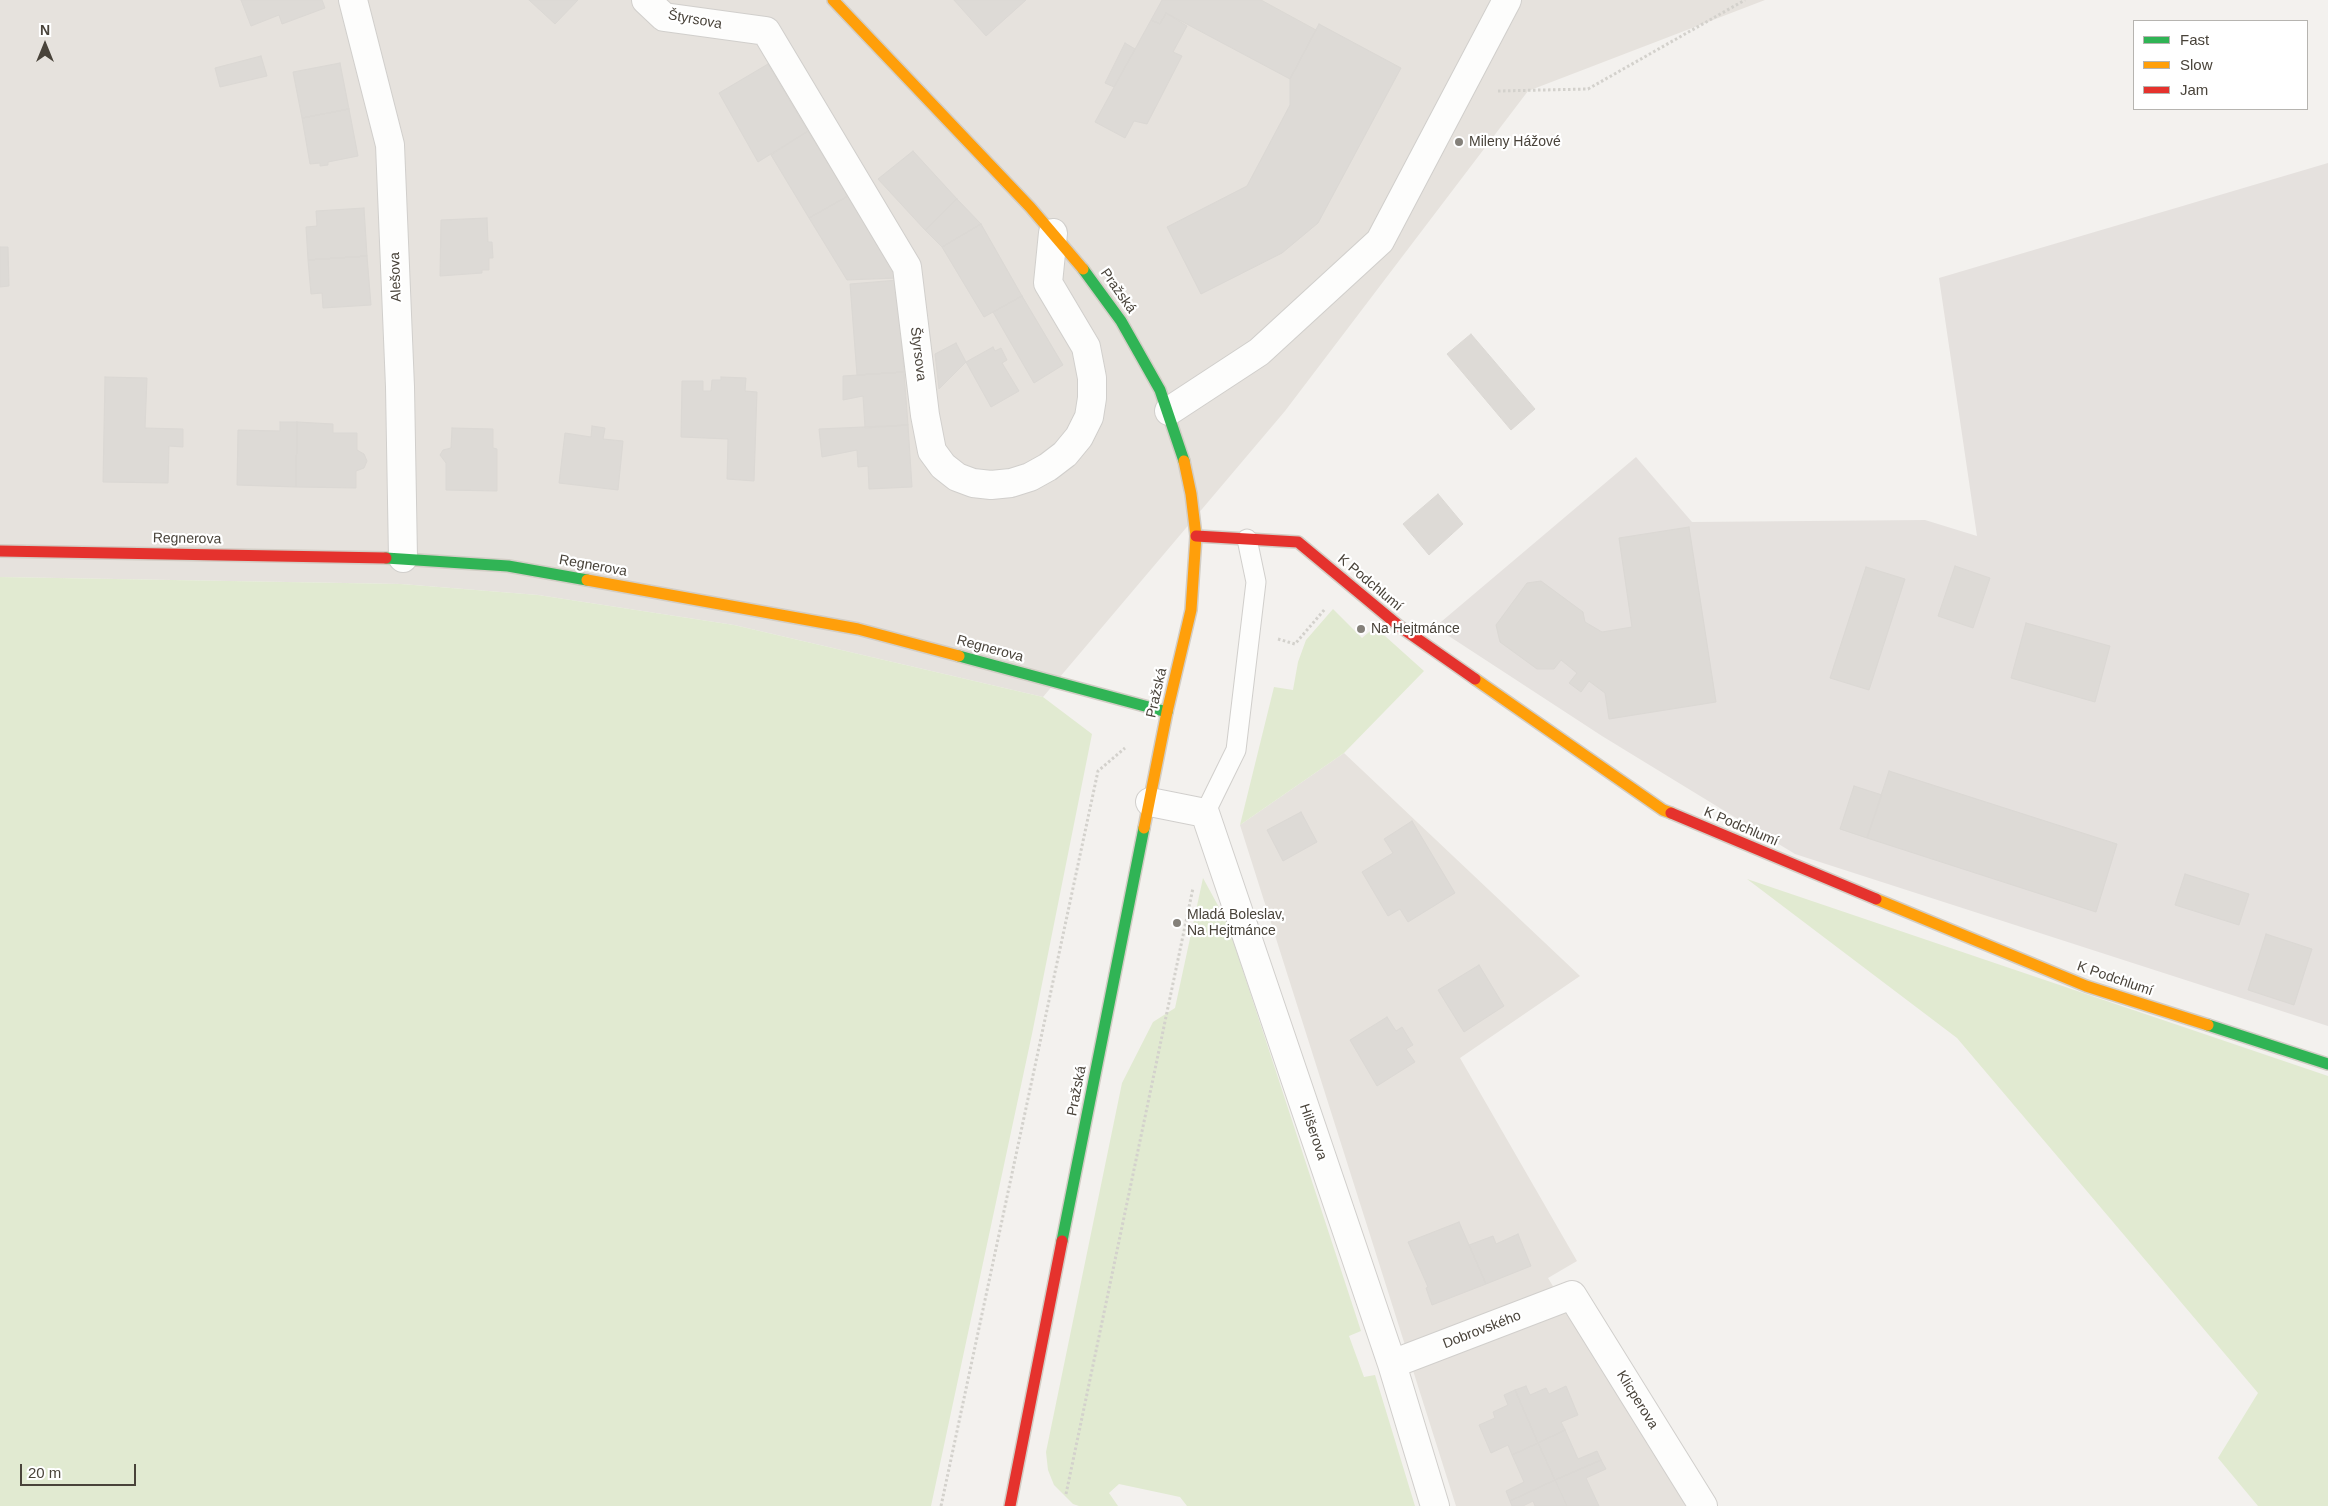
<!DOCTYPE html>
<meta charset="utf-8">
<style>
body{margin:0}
#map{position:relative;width:2328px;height:1506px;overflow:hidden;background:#f3f1ee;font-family:Helvetica,sans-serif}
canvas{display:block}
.legend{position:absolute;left:2133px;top:20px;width:175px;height:90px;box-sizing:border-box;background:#fff;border:1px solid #b6b4b0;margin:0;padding:6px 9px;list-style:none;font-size:15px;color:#49433a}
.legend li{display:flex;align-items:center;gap:10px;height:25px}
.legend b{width:25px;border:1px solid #b6b4b0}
.north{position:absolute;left:20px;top:20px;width:50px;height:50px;-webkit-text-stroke:4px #fff;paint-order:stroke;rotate:0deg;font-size:14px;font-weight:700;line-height:20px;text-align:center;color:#49433a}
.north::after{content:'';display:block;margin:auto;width:18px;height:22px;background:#49433a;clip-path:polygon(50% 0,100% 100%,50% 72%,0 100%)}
.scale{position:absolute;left:20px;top:1464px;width:116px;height:22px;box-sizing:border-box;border:2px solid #49433a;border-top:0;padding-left:6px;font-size:15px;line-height:18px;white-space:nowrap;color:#49433a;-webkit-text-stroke:4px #fff;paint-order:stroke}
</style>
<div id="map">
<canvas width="2328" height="1506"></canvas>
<ul class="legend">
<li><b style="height:6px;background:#30b455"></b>Fast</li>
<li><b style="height:6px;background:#ff9f0a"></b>Slow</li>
<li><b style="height:6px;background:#e5322d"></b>Jam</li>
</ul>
<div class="north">N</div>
<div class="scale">20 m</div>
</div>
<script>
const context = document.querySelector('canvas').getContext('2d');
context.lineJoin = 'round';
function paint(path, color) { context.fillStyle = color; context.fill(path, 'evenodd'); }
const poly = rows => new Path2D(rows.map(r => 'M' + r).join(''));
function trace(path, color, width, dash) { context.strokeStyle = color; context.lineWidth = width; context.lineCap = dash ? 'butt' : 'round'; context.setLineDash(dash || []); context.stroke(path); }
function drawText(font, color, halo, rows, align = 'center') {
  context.font = font + ' Helvetica,sans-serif'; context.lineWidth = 4.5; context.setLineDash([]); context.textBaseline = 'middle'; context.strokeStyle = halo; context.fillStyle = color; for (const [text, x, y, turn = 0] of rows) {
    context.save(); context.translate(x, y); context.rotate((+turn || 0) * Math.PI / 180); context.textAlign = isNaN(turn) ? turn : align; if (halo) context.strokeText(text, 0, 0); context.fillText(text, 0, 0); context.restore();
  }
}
const residential = poly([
 [0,0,1765,0,1528,91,1285,411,1043,697,734,625,538,595,401,584,0,577],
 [1344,753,1580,976,1460,1058,1577,1261,1548,1278,1686,1506,1456,1506,1240,825]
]);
const industrial = poly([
 [2328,163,2328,1026,1795,854,1602,736,1435,627,1636,457,1692,522,1925,520,1977,536,1939,278]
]);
const green = poly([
 [0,577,401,584,538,595,734,625,1043,697,1092,734,1032,1034,931,1506,0,1506],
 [1333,609,1362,638,1375,627,1424,671,1344,753,1240,825,1274,687,1293,690,1298,662,1306,640],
 [1203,878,1227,922,1361,1331,1349,1336,1364,1377,1375,1375,1415,1506,1187,1506,1180,1497,1119,1484,1109,1493,1118,1506,1079,1506,1073,1504,1054,1485,1048,1470,1046,1452,1122,1083,1153,1022,1175,1008],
 [1747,879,2328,1076,2328,1506,2258,1506,2218,1458,2258,1393,1957,1038]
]);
const building = poly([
 [241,0,322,0,325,8,282,24,279,15,251,26,241,0],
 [529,0,578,0,555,24,529,0],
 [954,0,1026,0,986,36,954,0],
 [1162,0,1261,0,1316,30,1290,79,1166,13,1160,24,1151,20,1162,0],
 [1166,13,1187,26,1173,52,1182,56,1147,124,1134,121,1125,138,1095,122,1151,20,1160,24,1166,13],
 [1319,24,1401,68,1318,223,1282,253,1201,294,1167,227,1247,186,1290,105,1290,79,1319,24],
 [1125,43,1135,49,1114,87,1105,83,1125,43],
 [261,56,267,76,220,87,215,68,261,56],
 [340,63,349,109,302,118,293,72,340,63],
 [768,64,808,131,758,162,719,93,768,64],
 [349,109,358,156,328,162,328,165,320,166,320,163,310,164,302,118,349,109],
 [808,131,848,196,809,218,771,155,808,131],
 [913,151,957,199,925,230,878,179,913,151],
 [848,196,898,278,847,280,809,218,848,196],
 [957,199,981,224,942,247,925,230,957,199],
 [364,208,367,256,308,260,306,227,317,226,316,211,364,208],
 [487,218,488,242,492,242,493,258,489,258,489,270,482,270,482,273,440,276,441,220,487,218],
 [981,224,1022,296,984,317,942,247,981,224],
 [0,247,8,247,9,286,0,287,0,247],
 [367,256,371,305,323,308,322,293,311,294,308,260,367,256],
 [898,280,904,372,857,375,850,284,898,280],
 [1022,296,1063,365,1034,383,993,312,1022,296],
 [1471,334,1535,409,1511,430,1447,354,1471,334],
 [956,343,966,362,939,389,935,354,956,343],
 [993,347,995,351,1001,348,1007,360,1002,363,1019,391,991,407,966,362,993,347],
 [904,372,908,425,865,428,863,396,843,400,843,376,904,372],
 [105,377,147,378,145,428,183,429,183,447,169,446,168,483,103,482,105,377],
 [721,377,746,378,745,391,757,392,754,481,727,479,728,439,681,437,682,381,703,381,703,391,711,391,712,380,721,380,721,377],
 [280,422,297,422,296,487,237,485,238,430,280,431,280,422],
 [297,422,333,424,333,433,357,433,357,450,364,454,367,461,364,468,356,471,356,488,296,487,297,422],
 [908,425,912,487,869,489,868,466,858,467,857,450,822,457,819,429,908,425],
 [592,426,605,428,603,439,623,441,618,490,559,483,565,433,591,437,592,426],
 [452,428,493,429,493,448,497,449,497,491,446,490,446,463,440,455,443,450,451,448,452,428],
 [1438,494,1463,524,1429,555,1403,524,1438,494],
 [1689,527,1716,702,1609,719,1605,693,1589,681,1581,692,1569,683,1577,673,1561,660,1554,669,1537,669,1500,642,1496,625,1527,583,1541,581,1583,612,1585,622,1602,632,1632,627,1619,538,1689,527],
 [1955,566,1990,578,1973,628,1938,616,1955,566],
 [1866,567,1905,579,1869,690,1830,678,1866,567],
 [2026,623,2110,646,2095,702,2011,678,2026,623],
 [1889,771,2117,844,2096,912,1867,838,1889,771],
 [1854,786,1882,795,1867,838,1840,829,1854,786],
 [1301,812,1317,842,1283,861,1267,830,1301,812],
 [1412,821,1455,893,1408,922,1400,909,1388,916,1362,872,1393,853,1384,839,1412,821],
 [2185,874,2249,894,2239,925,2175,905,2185,874],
 [2266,934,2312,949,2294,1005,2248,990,2266,934],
 [1479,965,1504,1006,1464,1032,1438,990,1479,965],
 [1387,1017,1396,1031,1402,1027,1413,1045,1406,1049,1415,1062,1377,1086,1350,1040,1387,1017],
 [1459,1222,1486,1284,1432,1305,1426,1288,1428,1287,1408,1242,1459,1222],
 [1518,1234,1531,1266,1486,1284,1469,1245,1493,1236,1496,1244,1518,1234],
 [1526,1386,1530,1395,1546,1388,1549,1394,1566,1386,1578,1415,1561,1422,1565,1430,1538,1443,1515,1390,1526,1386],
 [1515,1390,1538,1443,1512,1455,1508,1445,1491,1453,1479,1425,1495,1418,1493,1412,1508,1405,1504,1395,1515,1390],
 [1565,1430,1578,1459,1597,1451,1601,1460,1555,1480,1538,1443,1565,1430],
 [1538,1443,1555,1480,1510,1501,1506,1491,1524,1482,1512,1455,1538,1443],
 [1601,1460,1606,1469,1586,1478,1599,1506,1567,1506,1555,1480,1601,1460],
 [1555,1480,1567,1506,1535,1506,1533,1501,1523,1506,1512,1506,1510,1501,1555,1480]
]);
const path = poly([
 [1498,91,1588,89,1745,0],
 [1278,639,1295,644,1325,609],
 [1066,1494,1193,888],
 [941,1506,1098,771,1125,748]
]);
const lane = poly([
 [1205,813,1236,750,1256,582,1247,539]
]);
const street = poly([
 [353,0,390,145,400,387,403,558],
 [646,0,664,17,766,31,907,267,925,415,932,451,943,466,957,477,973,483,991,485,1011,483,1030,477,1048,467,1065,454,1079,437,1089,417,1092,398,1092,378,1086,347,1048,283,1053,233],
 [1169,411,1259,352,1380,241,1507,0],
 [1150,802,1205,813,1392,1364,1435,1506],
 [1392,1364,1572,1295,1703,1506]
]);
const fast = poly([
 [1083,269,1121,321,1160,390,1184,461],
 [386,558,508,566,587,580],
 [959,656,1167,712],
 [2208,1025,2328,1064],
 [1062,1241,1144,828]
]);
const slow = poly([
 [833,0,1030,207,1083,269],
 [587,580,858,629,959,656],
 [1475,679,1663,810,1671,813],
 [1144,828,1167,712,1191,610,1196,536,1191,494,1184,461],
 [1876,899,2086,986,2208,1025]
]);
const jam = poly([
 [1196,536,1298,542,1399,626,1475,679],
 [0,551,386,558],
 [1671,813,1876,899],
 [1010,1506,1062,1241]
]);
const markers = [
 [1459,142,5,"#848079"],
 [1361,629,5,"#848079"],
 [1177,923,5,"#848079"]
];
const streetNames = [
 ["Štyrsova",695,20,10],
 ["Alešova",396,277,-92],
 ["Pražská",1118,291,55],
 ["Štyrsova",918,354,83],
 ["Regnerova",187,539,1],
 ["Regnerova",593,566,10],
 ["K Podchlumí",1370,583,40],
 ["Regnerova",990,649,15],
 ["Pražská",1157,693,-77],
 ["K Podchlumí",1741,827,23],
 ["K Podchlumí",2115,979,19],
 ["Pražská",1077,1091,-79],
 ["Hilšerova",1313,1132,71],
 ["Dobrovského",1482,1330,-21],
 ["Klicperova",1637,1400,58]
];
const poiNames = [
 ["Mileny Hážové",1469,142],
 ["Na Hejtmánce",1371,629],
 ["Mladá Boleslav,",1187,915],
 ["Na Hejtmánce",1187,931]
];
paint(residential, '#e6e2dd');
paint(industrial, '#e5e1de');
paint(green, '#e1ead1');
paint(building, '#dddad6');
trace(building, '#dbd8d4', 1);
trace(lane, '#d1cfcc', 21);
trace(street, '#d1cfcc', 30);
trace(fast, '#d2cdc5', 14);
trace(slow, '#d2cdc5', 14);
trace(jam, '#d2cdc5', 14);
trace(path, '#d3d1cc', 3, [2.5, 2.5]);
trace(lane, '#fdfdfc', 19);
trace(street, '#fdfdfc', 28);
trace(fast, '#30b455', 11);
trace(slow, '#ff9f0a', 11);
trace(jam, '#e5322d', 11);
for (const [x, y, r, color] of markers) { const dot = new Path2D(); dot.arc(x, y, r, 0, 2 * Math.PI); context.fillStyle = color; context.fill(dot); trace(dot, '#fff', 2); }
drawText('14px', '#49433a', '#fff', streetNames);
drawText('14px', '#49433a', '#fff', poiNames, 'left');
</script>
